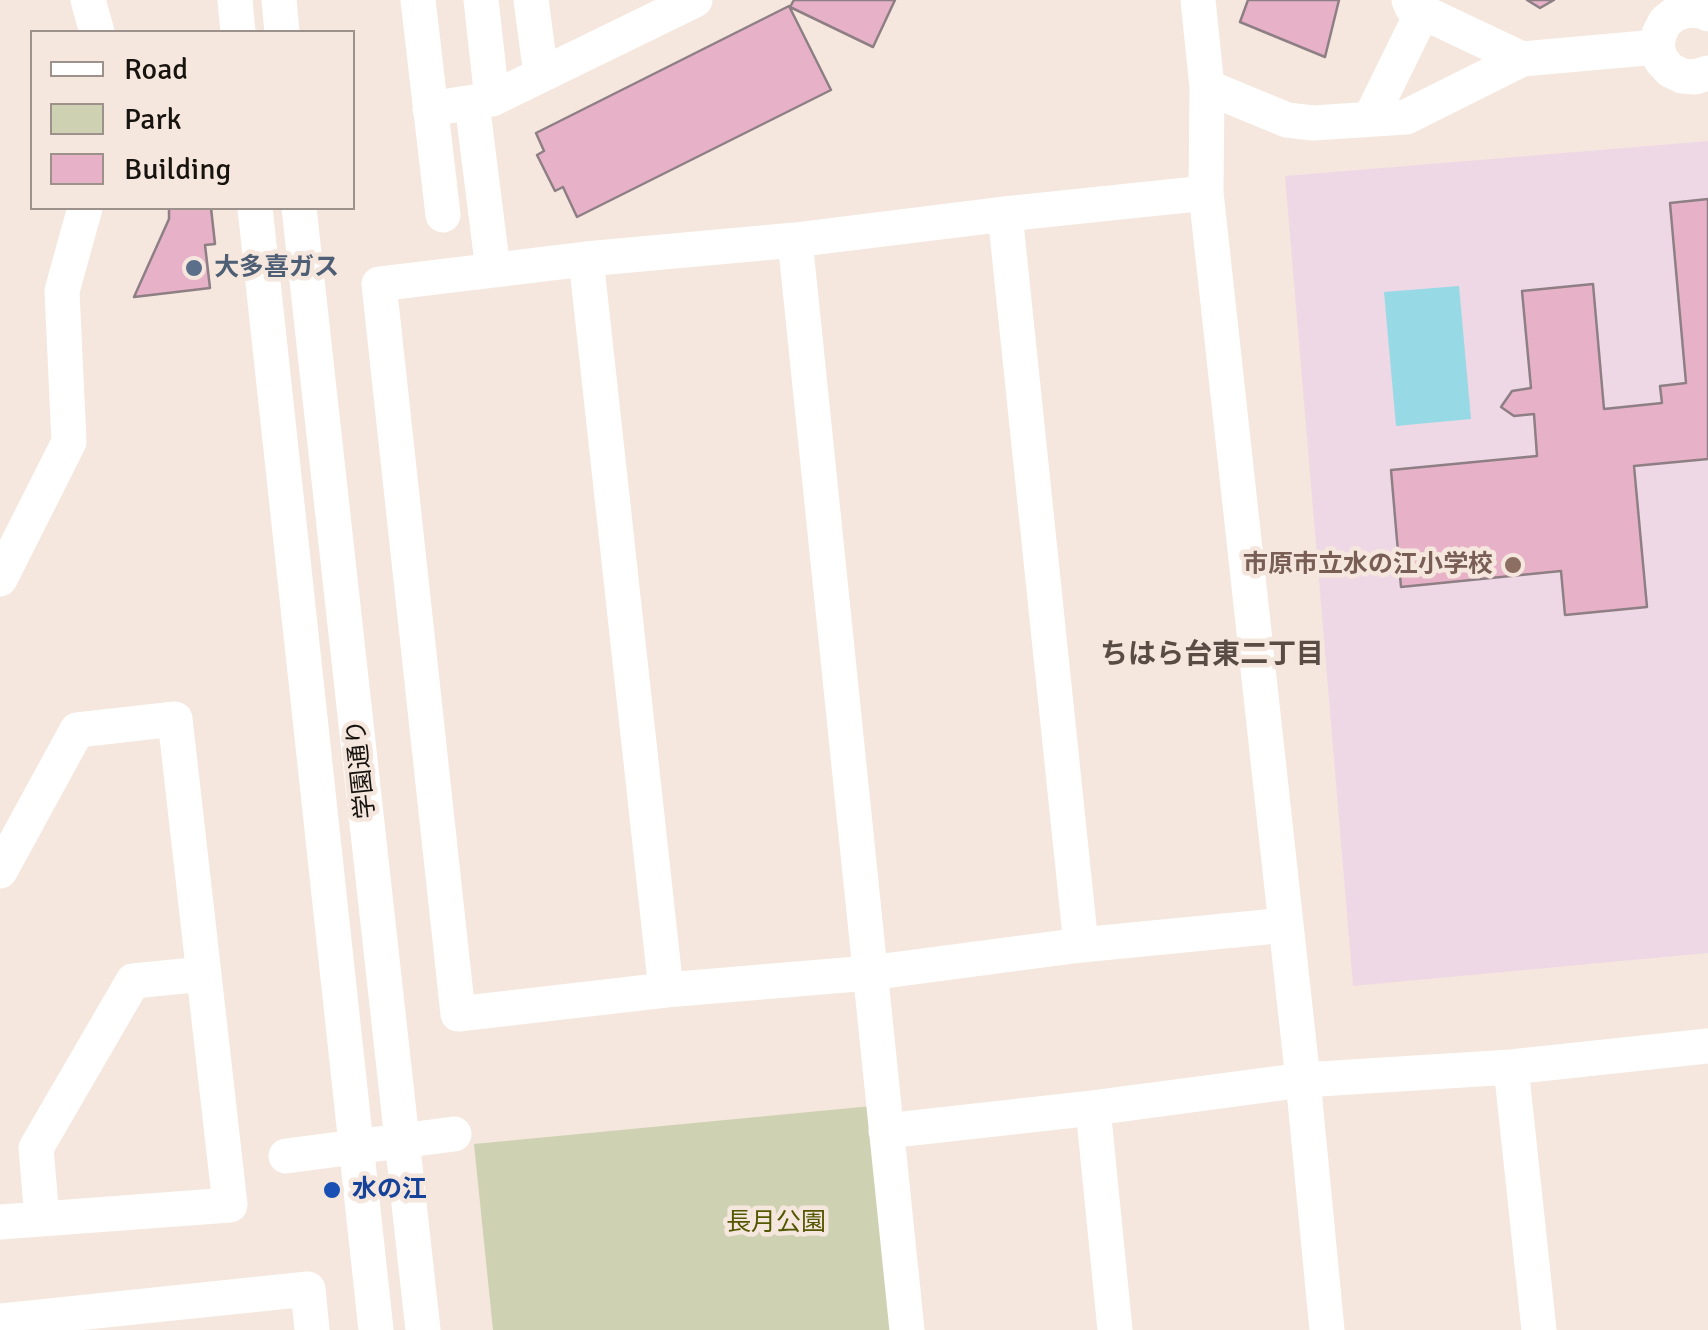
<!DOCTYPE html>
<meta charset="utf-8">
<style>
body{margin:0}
#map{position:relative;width:1708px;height:1330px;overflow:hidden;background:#f5e7dd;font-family:Signika,sans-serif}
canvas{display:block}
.legend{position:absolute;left:30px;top:30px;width:325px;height:180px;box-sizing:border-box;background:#f5e7dd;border:2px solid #9c928b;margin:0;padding:12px 18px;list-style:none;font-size:30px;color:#17130f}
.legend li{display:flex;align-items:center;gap:20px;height:50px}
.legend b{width:50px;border:2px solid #9c928b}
</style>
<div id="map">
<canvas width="1708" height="1330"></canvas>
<ul class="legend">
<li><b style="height:12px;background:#fff"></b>Road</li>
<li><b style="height:28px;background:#ced2b2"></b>Park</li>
<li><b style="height:28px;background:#e7b2c8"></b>Building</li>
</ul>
</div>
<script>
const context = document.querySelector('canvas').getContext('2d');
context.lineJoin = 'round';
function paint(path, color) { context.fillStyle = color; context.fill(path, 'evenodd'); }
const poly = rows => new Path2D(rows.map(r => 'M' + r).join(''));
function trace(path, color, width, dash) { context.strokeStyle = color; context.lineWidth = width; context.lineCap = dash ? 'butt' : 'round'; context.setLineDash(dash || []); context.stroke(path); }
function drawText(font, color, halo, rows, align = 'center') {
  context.font = font + ' Signika,"Noto Sans JP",sans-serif'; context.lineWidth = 9; context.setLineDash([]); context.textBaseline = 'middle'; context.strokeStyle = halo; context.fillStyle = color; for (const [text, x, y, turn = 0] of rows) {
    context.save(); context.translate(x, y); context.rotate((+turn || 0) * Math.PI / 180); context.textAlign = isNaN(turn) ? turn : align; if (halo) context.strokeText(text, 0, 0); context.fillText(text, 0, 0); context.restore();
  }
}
const education = poly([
 [1708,141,1708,953,1353,986,1285,176]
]);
const green = poly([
 [872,1106,896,1330,493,1330,474,1144]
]);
const water = poly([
 [1459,286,1471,419,1396,426,1384,292]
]);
const building = poly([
 [794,0,895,0,873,47,790,7,794,0],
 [1248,0,1339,0,1325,57,1240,22,1248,0],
 [1527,0,1554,0,1540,8,1527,0],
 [789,6,831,90,577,217,563,187,555,191,537,155,544,151,536,133,789,6],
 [1708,199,1708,459,1634,466,1647,607,1565,615,1561,571,1401,587,1391,470,1537,456,1534,414,1514,416,1501,407,1512,391,1531,388,1522,291,1593,284,1604,409,1662,403,1660,386,1686,383,1670,203,1708,199],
 [169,208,211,208,215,244,205,245,210,288,134,297,169,219,169,208]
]);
const minor = poly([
 [88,0,97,32],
 [235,0,238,32],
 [279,0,282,32],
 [418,0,443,215],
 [481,0,492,99],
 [531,0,541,75],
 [1198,0,1207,87,1206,193,1303,1080,1327,1330],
 [1409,0,1412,7,1522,59],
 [1708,14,1701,11,1688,10,1675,14,1665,22,1659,34,1657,47,1661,60,1670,70,1682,76,1695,77,1708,73],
 [1207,87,1287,120,1313,123,1406,117,1522,59,1657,47],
 [472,103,493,270],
 [430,109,492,99,695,0],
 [1370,119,1423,11],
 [1206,193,1005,214,795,240,586,259,379,284,458,1014,666,990,869,973,1081,945,1286,925],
 [255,208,376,1330],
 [299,208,423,1330],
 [1005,214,1081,945],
 [795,240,907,1330],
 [586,259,666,990],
 [0,579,69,442,62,291,85,208],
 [0,871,77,730,175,719,230,1205,0,1222],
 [1511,1067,1539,1330],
 [1093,1108,1115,1330],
 [886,1131,1093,1108,1303,1080,1511,1067,1708,1046],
 [286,1156,454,1134],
 [42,1219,36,1148,133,981,204,974],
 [0,1321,308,1289,312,1330]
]);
const markers = [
 [194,268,10,"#5c6f8a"],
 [1513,565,10,"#8d6e63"],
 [332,1190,10,"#1a4fb4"]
];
const serviceNames = [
 ["大多喜ガス",214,268]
];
const educationNames = [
 ["市原市立水の江小学校",1493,565]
];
const streetNames = [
 ["学園通り",362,769,-96]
];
const transitNames = [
 ["水の江",352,1190]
];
const parkNames = [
 ["長月公園",776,1223]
];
const neighbourhoodNames = [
 ["ちはら台東二丁目",1212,656]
];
paint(education, '#efd8e5');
paint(green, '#ced2b2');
paint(water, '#97d9e5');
paint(building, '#e7b2c8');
trace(building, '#8e7f85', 2.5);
trace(minor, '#fff', 35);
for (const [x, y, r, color] of markers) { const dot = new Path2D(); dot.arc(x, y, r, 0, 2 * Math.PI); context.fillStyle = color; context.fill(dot); trace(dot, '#f5e7dd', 4); }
drawText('bold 25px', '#4e5e75', '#f5e7dd', serviceNames, 'left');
drawText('bold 25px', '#785e54', '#f5e7dd', educationNames, 'right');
drawText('25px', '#17130f', '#f5e7dd', streetNames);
drawText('bold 25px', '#164399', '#f5e7dd', transitNames, 'left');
drawText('25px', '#535700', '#f5e7dd', parkNames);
drawText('bold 28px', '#584c44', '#f5e7dd', neighbourhoodNames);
</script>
